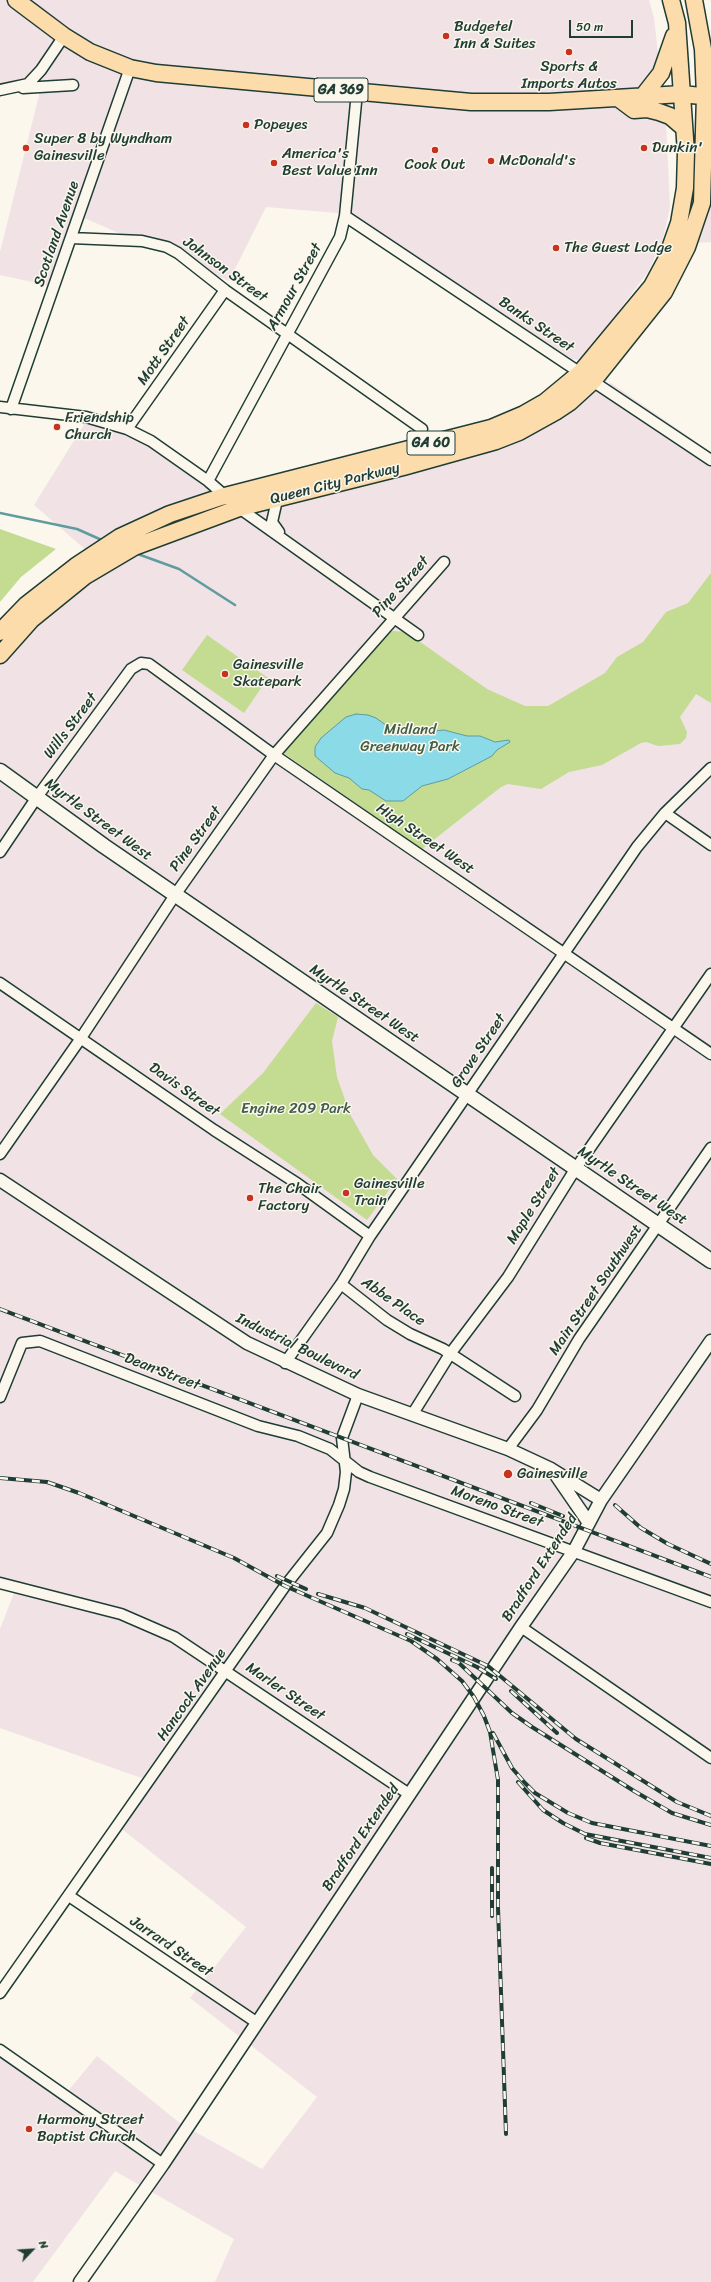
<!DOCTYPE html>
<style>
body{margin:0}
#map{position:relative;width:711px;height:2282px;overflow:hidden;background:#fbf7ec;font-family:Sriracha,sans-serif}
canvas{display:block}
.north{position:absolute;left:12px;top:2230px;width:40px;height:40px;-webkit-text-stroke:3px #fbf7ec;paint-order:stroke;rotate:65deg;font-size:11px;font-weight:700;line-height:16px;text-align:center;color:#1f3d34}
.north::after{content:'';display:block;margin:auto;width:14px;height:18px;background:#1f3d34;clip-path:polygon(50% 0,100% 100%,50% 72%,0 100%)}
.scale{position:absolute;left:569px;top:20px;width:64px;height:18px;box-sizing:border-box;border:2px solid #1f3d34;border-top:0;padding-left:5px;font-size:12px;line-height:14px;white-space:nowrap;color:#1f3d34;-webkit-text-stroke:3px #fbf7ec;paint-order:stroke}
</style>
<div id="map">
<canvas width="711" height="2282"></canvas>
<div class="north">N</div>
<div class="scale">50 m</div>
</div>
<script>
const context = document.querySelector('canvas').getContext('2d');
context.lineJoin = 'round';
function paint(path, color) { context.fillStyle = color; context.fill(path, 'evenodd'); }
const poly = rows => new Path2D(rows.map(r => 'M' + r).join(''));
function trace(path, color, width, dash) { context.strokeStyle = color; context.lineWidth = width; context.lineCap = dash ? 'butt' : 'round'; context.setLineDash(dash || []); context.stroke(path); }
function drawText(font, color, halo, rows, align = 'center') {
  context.font = font + ' Sriracha,sans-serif'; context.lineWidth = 3; context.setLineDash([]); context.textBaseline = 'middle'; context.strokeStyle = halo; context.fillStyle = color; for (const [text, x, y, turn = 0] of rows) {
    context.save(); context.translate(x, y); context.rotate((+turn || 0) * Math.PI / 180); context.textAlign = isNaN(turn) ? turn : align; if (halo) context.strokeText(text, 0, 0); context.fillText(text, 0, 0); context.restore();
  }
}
const built = poly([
 [0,0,649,0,654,18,666,124,670,207,663,239,648,272,584,357,578,360,572,359,350,214,266,207,229,281,75,214,50,286,0,275,0,252,40,91,0,95],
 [711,204,711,242,695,243],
 [611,383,711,452,711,2282,215,2282,234,2239,115,2171,33,2282,0,2282,0,2045,68,2091,97,2056,181,2124,262,2169,317,2097,190,1998,246,1927,118,1826,150,1781,0,1728,0,1629,16,1588,0,1582,0,659,95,558,34,505,88,418,131,423,224,496,509,437]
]);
const green = poly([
 [0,529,56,549,21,577,0,602],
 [711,573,711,703,696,694,680,717,687,732,686,738,680,744,658,746,646,742,641,743,602,765,569,772,541,789,508,784,501,787,422,849,282,752,385,634,393,631,406,632,487,689,525,706,548,706,605,673,617,657,643,642,666,612,688,603],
 [207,635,268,678,244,713,182,670],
 [316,1003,338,1017,332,1041,337,1077,350,1114,373,1155,397,1179,367,1220,220,1114,263,1073]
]);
const water = poly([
 [356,714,368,715,376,718,390,728,399,732,415,733,444,730,467,736,480,736,495,742,509,740,510,742,497,750,492,756,448,779,422,786,403,801,386,801,369,790,362,789,349,778,335,773,315,756,315,747,321,738,346,717,356,714]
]);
const stream = poly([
 [0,513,77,529,104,541],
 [135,553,179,569,235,605]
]);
const minor = poly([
 [23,88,73,85],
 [0,90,28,84,41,70,64,36],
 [345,216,711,460],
 [71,238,142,241,167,247,178,253,225,290,422,429],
 [0,407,86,417,127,429,151,441,208,481,239,508,418,635],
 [11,409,130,68],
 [127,429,225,290],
 [208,481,340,237,345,216,357,92],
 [277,500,272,522,279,532],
 [665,813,711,845],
 [0,852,37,797,131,669,141,663,149,664,274,755,711,1054],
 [0,983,214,1130,298,1184,370,1236],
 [0,1154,81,1038,175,895,274,755,444,562],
 [341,1284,387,1320,410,1334,443,1349,515,1396],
 [285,1363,341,1284,370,1236,637,847,665,813,711,768],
 [0,1397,22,1343,40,1341,258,1426,298,1436,330,1449,359,1472,370,1477,711,1602],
 [412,1415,450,1354,508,1277,576,1168,711,974],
 [508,1449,537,1410,579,1339,711,1148],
 [0,1583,121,1614,174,1637,409,1794],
 [521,1627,711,1758],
 [69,1896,256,2022],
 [0,1993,285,1586,327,1533,339,1505,344,1489,346,1472,342,1438,358,1395],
 [0,2050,163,2164]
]);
const tertiary = poly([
 [0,1180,247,1343,358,1395,508,1449,551,1469,601,1500],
 [556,1475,589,1523],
 [80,2282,163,2164,521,1627,574,1551,601,1500,711,1341]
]);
const secondary = poly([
 [0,771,104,846,711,1261]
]);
const primary = poly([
 [16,0,64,36,90,52,130,68,156,73,471,102,549,102,682,94,711,97],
 [643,96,661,73,674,36],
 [618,98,634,110,647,109,659,112,670,116,684,128],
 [0,632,26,605,76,566,120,537,170,514,221,497,491,428,524,414,545,402,580,373,652,286,666,260,679,223,685,188,686,153,677,23,671,0],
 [0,655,32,619,85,576,134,547,239,508,403,467,496,441,519,432,555,412,570,402,593,381,664,292,687,247,702,203,705,95,703,49,694,0]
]);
const rail = poly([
 [0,1309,711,1577],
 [0,1478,47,1482,79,1493,234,1558,285,1586,411,1641,437,1659,462,1681,474,1697,484,1716,490,1732,498,1780,498,1908,506,2134],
 [531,1503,563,1516],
 [615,1505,641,1528,668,1544,711,1564],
 [277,1576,306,1589],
 [318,1594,365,1608,488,1666,576,1739,677,1802,711,1816],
 [407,1634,477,1667,496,1679],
 [452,1660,459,1663,512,1713,532,1727,634,1791,672,1813,711,1825],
 [511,1691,557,1733],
 [493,1733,512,1768,524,1782,535,1793,568,1813,592,1823,711,1846],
 [518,1782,543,1810,563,1823,585,1834,711,1858],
 [586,1838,600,1843,711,1864],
 [492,1916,492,1868]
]);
const markers = [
 [446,36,4,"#c8321e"],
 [569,52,4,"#c8321e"],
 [246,125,4,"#c8321e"],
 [26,148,4,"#c8321e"],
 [644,148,4,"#c8321e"],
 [435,150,4,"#c8321e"],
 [491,161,4,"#c8321e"],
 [274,163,4,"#c8321e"],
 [556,248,4,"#c8321e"],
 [57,427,4,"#c8321e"],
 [225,674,4,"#c8321e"],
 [346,1193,4,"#c8321e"],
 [250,1198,4,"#c8321e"],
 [508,1474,5,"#c8321e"],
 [29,2129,4,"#c8321e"]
];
const shields = [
 [341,90,54],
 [431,443,48]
];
const shieldNames = [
 ["GA 369",341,90],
 ["GA 60",431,443]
];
const poiNames = [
 ["Budgetel",454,27],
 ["Inn & Suites",454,44],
 ["Sports &",569,67,"center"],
 ["Imports Autos",569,84,"center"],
 ["Popeyes",254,125],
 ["Super 8 by Wyndham",34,139],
 ["Gainesville",34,156],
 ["Dunkin'",652,148],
 ["America's",282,154],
 ["Best Value Inn",282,171],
 ["McDonald's",499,161],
 ["Cook Out",435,165,"center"],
 ["The Guest Lodge",564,248],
 ["Friendship",65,418],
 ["Church",65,435],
 ["Gainesville",233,665],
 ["Skatepark",233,682],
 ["Gainesville",354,1184],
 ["Train",354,1201],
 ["The Chair",258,1189],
 ["Factory",258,1206],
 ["Gainesville",517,1474],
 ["Harmony Street",37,2120],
 ["Baptist Church",37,2137]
];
const streetNames = [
 ["Scotland Avenue",57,234,-71],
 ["Johnson Street",225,270,36],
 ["Armour Street",295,287,-61],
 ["Banks Street",536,325,34],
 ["Mott Street",164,351,-55],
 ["Queen City Parkway",335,484,-14],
 ["Pine Street",401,587,-48],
 ["Wills Street",71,726,-53],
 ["Myrtle Street West",98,820,36],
 ["Pine Street",196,839,-54],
 ["High Street West",425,839,34],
 ["Myrtle Street West",364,1004,34],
 ["Grove Street",479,1051,-56],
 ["Davis Street",184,1090,35],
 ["Myrtle Street West",632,1186,34],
 ["Maple Street",534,1206,-58],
 ["Main Street Southwest",596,1290,-56],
 ["Abbe Place",393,1302,35],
 ["Industrial Boulevard",297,1347,26],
 ["Dean Street",162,1372,21],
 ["Moreno Street",497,1507,20],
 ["Bradford Extended",540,1568,-57],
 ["Marler Street",285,1692,34],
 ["Hancock Avenue",192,1695,-55],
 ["Bradford Extended",361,1838,-56],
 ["Jarrard Street",171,1947,34]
];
const parkNames = [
 ["Midland",410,730],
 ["Greenway Park",410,747],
 ["Engine 209 Park",296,1109]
];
paint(built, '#f1e2e5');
paint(green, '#c3dc92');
paint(water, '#8bdae8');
trace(water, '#609ba0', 1);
trace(stream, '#609ba0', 2.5);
trace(minor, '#1f3d34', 13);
trace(tertiary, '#1f3d34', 15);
trace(secondary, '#1f3d34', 17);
trace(primary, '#1f3d34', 19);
trace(minor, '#fbf7ec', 10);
trace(tertiary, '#fbf7ec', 12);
trace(secondary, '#fbf7ec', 14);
trace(primary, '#fddcac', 16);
trace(rail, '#1f3d34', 4);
trace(rail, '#fbf7ec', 2.5, [8]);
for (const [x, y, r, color] of markers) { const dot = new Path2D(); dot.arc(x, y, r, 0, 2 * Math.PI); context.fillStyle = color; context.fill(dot); trace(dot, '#fbf7ec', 1.5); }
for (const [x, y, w] of shields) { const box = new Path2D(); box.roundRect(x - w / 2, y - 12, w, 24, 3); context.fillStyle = '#fbf7ec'; context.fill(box); trace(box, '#1f3d34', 1); }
drawText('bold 14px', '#1f3d34', null, shieldNames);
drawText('15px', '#1f3d34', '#fbf7ec', poiNames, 'left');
drawText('15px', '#1f3d34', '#fbf7ec', streetNames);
drawText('15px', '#405d47', '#fbf7ec', parkNames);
</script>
